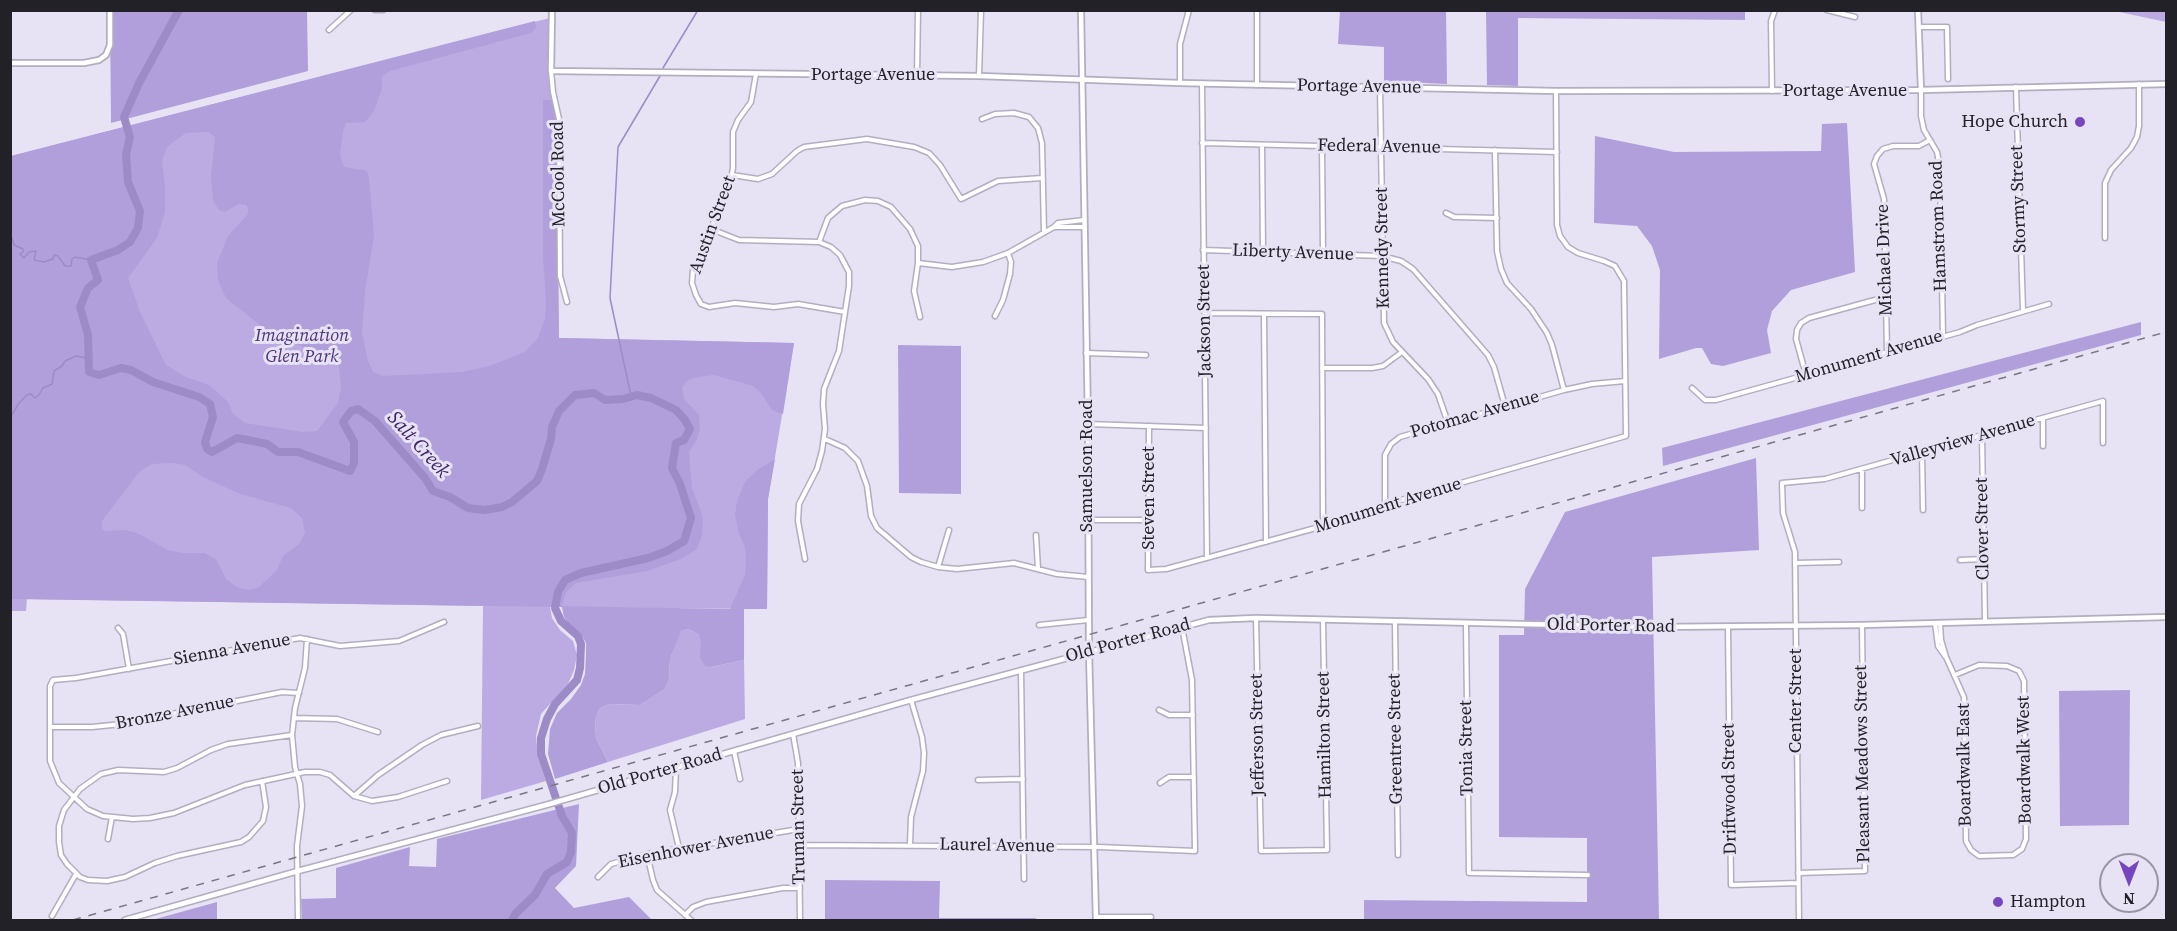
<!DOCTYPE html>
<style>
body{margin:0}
#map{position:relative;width:2177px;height:931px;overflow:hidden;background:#e7e2f4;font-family:"Source Serif 4",serif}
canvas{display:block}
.frame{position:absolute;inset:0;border:12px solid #232128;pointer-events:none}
.north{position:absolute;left:2099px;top:853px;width:60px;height:60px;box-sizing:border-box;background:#e7e2f4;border:2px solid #9995a2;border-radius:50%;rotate:180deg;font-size:16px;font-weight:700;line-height:24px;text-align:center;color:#232128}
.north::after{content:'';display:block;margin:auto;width:21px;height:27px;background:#7546be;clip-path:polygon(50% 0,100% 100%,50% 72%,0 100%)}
</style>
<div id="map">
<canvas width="2177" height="931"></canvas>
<div class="frame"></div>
<div class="north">N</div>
</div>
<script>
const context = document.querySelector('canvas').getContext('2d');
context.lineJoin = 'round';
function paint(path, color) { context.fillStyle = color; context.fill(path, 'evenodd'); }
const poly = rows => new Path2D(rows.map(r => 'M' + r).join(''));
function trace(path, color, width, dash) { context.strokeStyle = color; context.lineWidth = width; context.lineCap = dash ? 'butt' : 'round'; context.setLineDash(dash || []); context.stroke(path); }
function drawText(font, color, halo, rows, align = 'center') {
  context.font = font + ' "Source Serif 4",serif'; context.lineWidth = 6; context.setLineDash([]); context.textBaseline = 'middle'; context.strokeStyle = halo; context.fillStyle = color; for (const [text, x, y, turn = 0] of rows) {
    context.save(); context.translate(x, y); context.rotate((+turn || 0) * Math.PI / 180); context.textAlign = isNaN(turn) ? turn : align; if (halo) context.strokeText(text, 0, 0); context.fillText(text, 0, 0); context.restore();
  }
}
const green = poly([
 [2115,11,2166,11,2166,22],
 [550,18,551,94,556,118,559,338,794,343,768,499,767,609,550,607,552,618,560,630,573,641,577,655,574,670,568,684,541,714,536,736,538,757,546,781,481,800,483,606,27,599,26,611,11,611,11,156],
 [688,629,698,634,701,640,701,657,711,667,744,660,745,719,608,762,596,738,595,721,599,709,609,704,640,705,665,689,669,679,670,659,678,637,681,631]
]);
const forest = poly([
 [110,11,307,11,308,71,111,123],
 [1340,11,1446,11,1447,84,1384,81,1384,47,1338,44],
 [1745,11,1745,20,1518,18,1518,86,1487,85,1486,11],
 [535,21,536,28,531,33,390,71,382,76,382,88,374,111,365,122,346,123,343,131,340,155,344,167,367,171,369,178,374,235,365,292,362,333,368,361,373,372,383,376,462,372,489,366,525,352,538,338,545,319,546,300,543,258,543,100,552,100,556,118,559,338,794,343,783,414,772,410,761,393,753,386,714,375,697,377,688,380,682,387,684,399,699,415,700,429,697,439,689,452,692,488,703,517,702,535,697,549,681,559,647,571,576,583,566,592,562,606,730,609,745,575,746,562,745,547,739,534,735,515,737,501,745,482,757,470,775,459,768,499,767,609,744,609,744,660,711,667,705,666,700,657,701,641,698,634,688,629,681,631,670,659,669,679,665,689,640,705,609,704,599,709,595,721,596,738,608,762,555,779,548,754,550,729,557,713,571,699,581,685,585,674,586,656,586,643,581,634,570,627,564,617,562,607,11,599,11,156],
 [208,132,215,137,211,176,213,201,219,210,225,212,238,204,246,205,248,208,248,214,228,236,217,263,218,280,226,298,270,333,286,341,328,355,339,367,341,388,338,403,317,431,303,432,245,423,233,414,228,402,209,385,186,377,166,365,140,312,128,278,157,238,165,212,165,187,162,160,168,146,186,133],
 [171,463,185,465,203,477,240,494,291,508,302,518,305,533,299,544,283,556,277,570,259,587,249,590,237,587,226,579,216,559,204,553,183,553,168,550,137,533,125,530,105,531,102,529,102,521,139,472,152,464],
 [1847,123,1855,272,1791,290,1772,311,1767,330,1771,353,1723,366,1711,364,1702,348,1696,348,1659,359,1660,270,1652,246,1637,226,1594,223,1595,136,1674,152,1821,151,1822,124],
 [2141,322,2141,335,1663,466,1662,448],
 [898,345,961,346,961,494,899,493],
 [1756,458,1759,550,1652,557,1659,920,1364,920,1364,900,1587,902,1587,838,1499,837,1499,635,1524,635,1525,589,1565,512],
 [2130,690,2129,825,2060,826,2059,691],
 [579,804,576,866,555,888,574,908,629,897,652,920,302,920,301,899,336,898,336,868,410,847,409,866,436,867,437,839],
 [825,880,940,881,939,918,1036,918,1036,920,825,920],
 [217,902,217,920,152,920]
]);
const stream = poly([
 [663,68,698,10],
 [10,238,12,238,14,245,23,249,23,252,20,254,24,258,29,252,36,251,34,260,44,262,53,259,54,255,58,256,65,266,71,266,72,259,75,257,91,260],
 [631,396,610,298,618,147,660,76],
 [10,418,19,403,27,395,31,394,35,398,39,395,43,388,52,384,54,371,62,366,65,361,76,356,90,359]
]);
const river = poly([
 [179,10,139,83,124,117,130,137,126,154,128,182,140,211,138,228,130,242,118,250,91,260,98,280,88,288,80,307,88,335,89,372,99,375,121,368,131,370,153,382,199,397,210,404,213,417,205,442,207,449,212,452,237,438,248,440,267,444,278,452,298,452,350,471,354,463,354,442,343,422,351,411,358,409,375,421,425,478,433,491,450,497,468,508,485,510,502,507,512,502,537,481,542,469,551,439,552,427,559,411,575,395,594,393,605,400,623,399,637,395,651,398,676,410,685,420,690,429,684,440,676,443,672,468,680,484,691,518,684,541,667,551,648,558,581,573,565,580,558,592,555,608,561,621,578,636,581,644,580,668,577,680,555,704,547,719,541,738,541,754,562,816,572,833,571,852,567,862,547,874,535,895,516,913,512,920]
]);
const minor = poly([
 [375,10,383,10],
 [1257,10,1257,85],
 [1827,10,1855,17],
 [1919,27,1947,27,1948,79],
 [329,30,351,10],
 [551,71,553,92,559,119,560,276,567,302],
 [756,74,751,102,738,120,733,132,733,168,730,184,693,270,692,283,696,295,701,304,709,307,735,303,774,307,798,304,845,312],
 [917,75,918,10],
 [979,76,981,10],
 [1180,83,1180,44,1189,10],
 [1202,84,1207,558],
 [2016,87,2023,311],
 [1380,88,1384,323,1393,342,1428,379,1438,394,1448,423],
 [1921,90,1921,116,1924,130,1937,152,1940,168,1943,337],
 [1772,91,1771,21,1775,10],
 [982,119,995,114,1014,113,1029,117,1038,128,1042,143,1044,232],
 [1202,143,1557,152],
 [1262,145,1263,252],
 [1322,146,1323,253],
 [1495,150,1497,251,1501,269,1507,283,1531,309,1547,333,1552,345,1564,390],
 [732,175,758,179,772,174,797,151,804,147,867,139,914,147,929,153,940,165,961,199,998,181,1042,178],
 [1446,213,1454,217,1497,218],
 [1055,227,1084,227],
 [711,229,739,240,819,242,831,247,840,255,849,272,849,286,839,351,824,389,823,404,825,429,822,451,817,469,799,504,798,521,805,559],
 [2105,238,2105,183,2111,170,2131,148,2137,137,2139,126,2139,84],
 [819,242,828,218,842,206,865,200,878,201,891,207,910,229,918,246,918,263,914,291,920,317],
 [1203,250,1382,256,1401,261,1413,269,1488,355,1494,367,1505,406],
 [918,263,952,267,983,262,1008,253,1054,227,1058,223,1084,220],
 [1205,313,1322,314,1323,526],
 [1264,314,1266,542],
 [995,316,1003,300,1010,274,1011,262,1008,253],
 [1887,352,1884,199,1874,164,1877,156,1883,149,1893,146,1919,146,1930,140],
 [1086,353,1146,355],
 [1322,368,1372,368,1383,366,1402,352],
 [1806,375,1796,339,1797,330,1801,323,1809,318,1886,297],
 [1692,388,1705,400,1716,400,1960,332,1977,325,2049,304],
 [2043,419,2043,446],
 [1088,424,1206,428],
 [1149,426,1148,570,1166,569,1323,526,1354,520,1401,500,1626,436,1624,281,1615,266,1604,261,1578,253,1568,247,1560,236,1557,225,1556,91],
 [1982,436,1985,622],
 [825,439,845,448,858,461,867,486,871,516,877,528,911,557,921,562,938,567,957,569,1014,563,1057,574,1088,577],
 [1922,452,1923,510],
 [1862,469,1862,508],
 [1385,507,1385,455,1391,444,1400,437,1564,390,1592,384,1625,381],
 [1087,520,1149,520],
 [1036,535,1038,569],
 [1960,560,1984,559],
 [1795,563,1839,562],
 [938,567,949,530],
 [1256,618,1261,851,1327,850,1323,620],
 [444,622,399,641,340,646,300,638,76,678,53,680,50,686,50,761,59,783,87,809,103,816,133,819,150,818,174,813,245,785,305,772,320,772,330,775,354,796,372,801,398,797,447,781],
 [1395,622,1398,855],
 [1935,623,1938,646,1945,656],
 [1940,623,1941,640,1946,657,1964,697,1966,841,1971,850,1979,856,2013,855,2022,849,2026,839,2024,681,2019,671,2007,666,1979,665,1955,675],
 [1466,624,1469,873,1588,875],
 [1039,625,1088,620],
 [1728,627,1731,885,1798,883],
 [118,628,123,634,129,669],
 [1021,670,1024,879],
 [1159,710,1169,715,1193,715],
 [294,718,337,719,378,732],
 [51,727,92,727,122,724,282,692,299,693],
 [793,734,798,763,800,920],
 [734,751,740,779],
 [676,767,675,792,670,810,679,848],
 [978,780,1023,779],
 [262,781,266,807,263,821,249,837,241,842,177,856,155,863,125,877,107,881,88,880,80,877,67,864,61,855,59,842,59,826,64,810,80,789,101,774,118,770,164,772,177,768,211,750,228,744,292,735],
 [1160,783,1169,777,1194,777],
 [354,796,378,775,422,745,441,735,478,726],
 [108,839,112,817],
 [800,845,1099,847,1195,851,1192,680,1182,627],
 [910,845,911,817,923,771,924,753,922,737,911,700],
 [647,854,653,880,657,890,691,920],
 [1798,873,1865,871,1862,625],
 [598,877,611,864,647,854,799,829],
 [685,915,693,907,706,902,783,888,800,888],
 [52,916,76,874],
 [1096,917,1151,917],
 [298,920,297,846,302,806,300,784,295,767,292,735,295,708,305,668,307,639],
 [1799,920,1795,552,1783,513,1782,483,1825,479,2103,401,2103,443]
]);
const tertiary = poly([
 [552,10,551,71,979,76,1180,83,1556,91,1921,90,2166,84],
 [1081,10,1088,424,1089,652,1096,920],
 [1918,10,1921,90],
 [10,63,84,63,99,60,106,55,110,45,110,10],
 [125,920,298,871,546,805,911,700,1209,620,1256,618,1655,627,1862,625,2166,617]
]);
const rail = poly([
 [73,920,2166,332]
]);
const markers = [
 [2080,122,6,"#7546be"],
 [1998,902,6,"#7546be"]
];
const streetNames = [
 ["Portage Avenue",873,75],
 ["Portage Avenue",1359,87,1],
 ["Portage Avenue",1845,91],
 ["Federal Avenue",1379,147,1],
 ["McCool Road",559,174,-91],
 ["Stormy Street",2019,199,-92],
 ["Austin Street",713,225,-70],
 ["Hamstrom Road",1939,226,-92],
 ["Kennedy Street",1383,248,-91],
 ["Liberty Avenue",1293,253,2],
 ["Michael Drive",1885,260,-92],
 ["Jackson Street",1205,321,-91],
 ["Monument Avenue",1869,357,-16],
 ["Potomac Avenue",1475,415,-16],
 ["Valleyview Avenue",1963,441,-16],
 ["Samuelson Road",1087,466,-90],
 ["Steven Street",1149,498,-90],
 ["Monument Avenue",1388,506,-17],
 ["Clover Street",1983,529,-91],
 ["Old Porter Road",1611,626,1],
 ["Old Porter Road",1128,641,-15],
 ["Sienna Avenue",232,650,-10],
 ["Center Street",1796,701,-90],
 ["Bronze Avenue",175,713,-11],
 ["Jefferson Street",1258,735,-91],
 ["Hamilton Street",1325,735,-91],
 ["Greentree Street",1396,739,-91],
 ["Tonia Street",1467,748,-91],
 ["Boardwalk West",2025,760,-91],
 ["Pleasant Meadows Street",1863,764,-91],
 ["Boardwalk East",1965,765,-91],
 ["Old Porter Road",660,772,-16],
 ["Driftwood Street",1730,789,-91],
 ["Truman Street",799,827,-91],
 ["Laurel Avenue",997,846,1],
 ["Eisenhower Avenue",696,848,-11]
];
const poiNames = [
 ["Hope Church",2068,122],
 ["Hampton",2010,902,"left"]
];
const parkNames = [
 ["Imagination",302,336],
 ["Glen Park",302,357]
];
const waterNames = [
 ["Salt Creek",418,445,48]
];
paint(green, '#bbabe2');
paint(forest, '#b19fdb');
trace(stream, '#9d8bc7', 1.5);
trace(river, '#9d8bc7', 8);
trace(minor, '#b3aebf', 7);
trace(tertiary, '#b3aebf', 8);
trace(minor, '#fff', 4);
trace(tertiary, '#fff', 4.5);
trace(rail, '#797681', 1.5, [8, 8]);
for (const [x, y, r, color] of markers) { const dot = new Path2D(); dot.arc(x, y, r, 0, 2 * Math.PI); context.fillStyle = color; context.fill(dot); trace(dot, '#e7e2f4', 2); }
drawText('18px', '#232128', '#e7e2f4', streetNames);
drawText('18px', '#232128', '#e7e2f4', poiNames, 'right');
drawText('italic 18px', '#4e337b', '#e7e2f4', parkNames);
drawText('italic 20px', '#3d2168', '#e7e2f4', waterNames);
</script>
